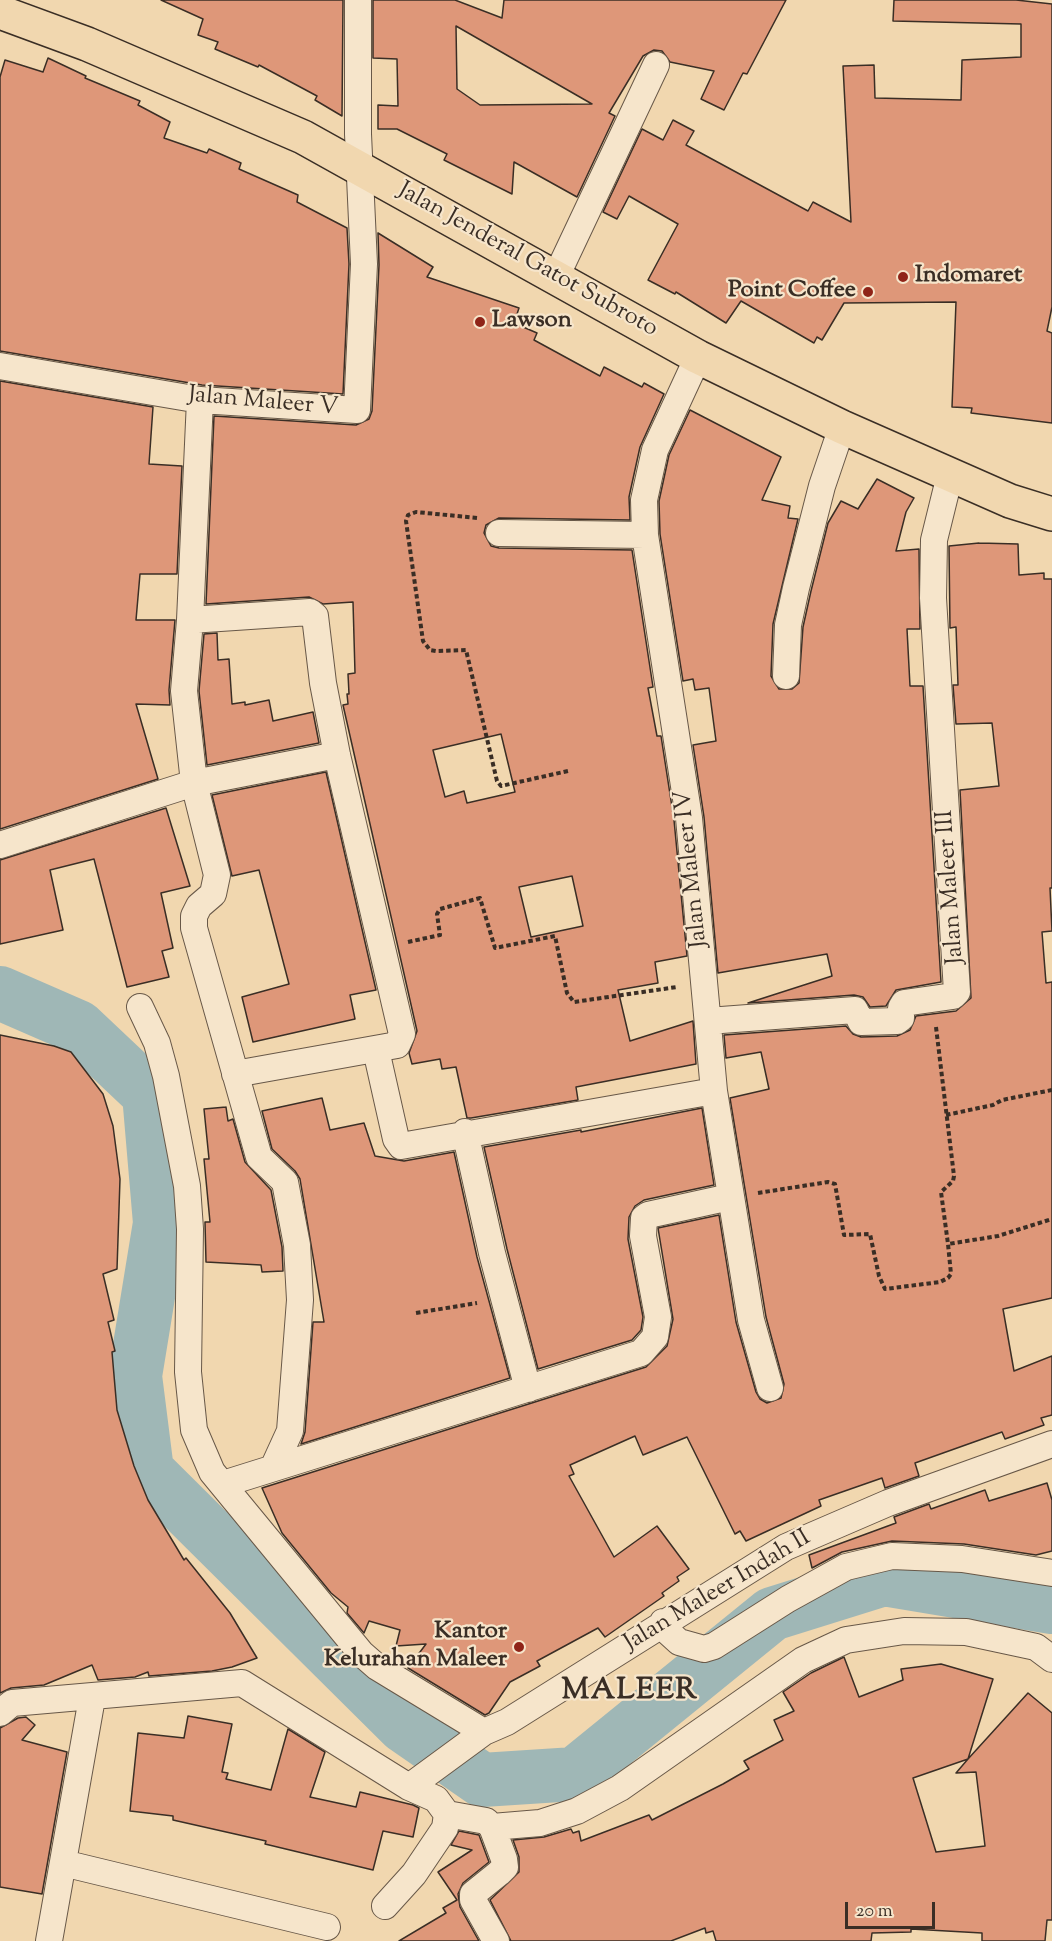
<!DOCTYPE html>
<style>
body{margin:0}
#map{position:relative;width:1052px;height:1941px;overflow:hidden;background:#f1d7af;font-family:"Sorts Mill Goudy",serif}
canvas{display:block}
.scale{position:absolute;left:845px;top:1902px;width:90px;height:27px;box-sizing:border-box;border:3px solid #3a2e25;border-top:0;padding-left:8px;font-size:18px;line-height:21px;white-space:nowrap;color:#3a2e25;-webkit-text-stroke:4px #f6e5cb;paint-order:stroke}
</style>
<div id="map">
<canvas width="1052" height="1941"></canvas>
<div class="scale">20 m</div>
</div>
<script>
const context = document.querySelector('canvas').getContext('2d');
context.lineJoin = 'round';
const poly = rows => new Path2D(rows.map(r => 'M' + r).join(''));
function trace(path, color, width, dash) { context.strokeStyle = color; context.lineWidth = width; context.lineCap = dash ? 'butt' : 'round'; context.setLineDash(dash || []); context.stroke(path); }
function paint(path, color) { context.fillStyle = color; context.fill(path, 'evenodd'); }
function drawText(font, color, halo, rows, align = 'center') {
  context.font = font + ' "Sorts Mill Goudy",serif'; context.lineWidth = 4.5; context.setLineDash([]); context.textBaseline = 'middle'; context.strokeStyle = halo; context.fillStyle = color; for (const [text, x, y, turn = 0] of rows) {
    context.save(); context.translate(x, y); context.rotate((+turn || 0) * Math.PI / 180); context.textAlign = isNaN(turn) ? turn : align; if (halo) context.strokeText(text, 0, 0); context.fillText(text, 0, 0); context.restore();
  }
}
const river = poly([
 [0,993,78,1027,149,1094,160,1223,135,1376,147,1471,404,1726,482,1780,575,1774,772,1614,884,1579,1052,1607]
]);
const building = poly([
 [161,0,343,0,342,116,315,100,317,96,259,65,258,67,215,49,218,42,198,35,203,19,161,0],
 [373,0,455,0,502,18,504,0,786,0,747,74,743,73,724,110,701,99,714,71,670,62,662,51,654,50,643,56,609,113,615,116,577,197,514,162,512,194,444,160,447,154,397,129,378,129,378,105,398,106,397,59,373,58,373,0],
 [456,26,592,104,480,105,457,89,456,26],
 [894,0,1016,0,1052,4,1052,307,1047,331,1052,333,1052,423,971,413,972,408,952,407,956,302,844,303,822,340,817,337,814,343,741,301,726,323,676,292,675,294,648,280,678,224,629,196,617,219,603,212,642,129,663,140,673,120,694,131,686,145,808,211,813,202,851,222,843,66,874,65,875,98,961,100,962,60,1021,57,1021,24,893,21,894,0],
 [48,58,86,76,85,78,140,101,138,105,170,122,164,138,207,153,209,149,241,163,239,169,298,195,297,202,347,228,349,264,343,394,202,385,0,351,0,77,5,60,43,72,48,58],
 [378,233,433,267,427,277,519,308,514,323,537,333,534,340,600,376,604,367,642,387,644,383,664,394,640,447,629,497,630,520,499,518,486,525,484,533,491,546,499,548,632,550,653,687,648,688,657,736,661,736,674,820,687,956,655,962,658,983,618,990,630,1041,693,1021,696,1064,576,1087,578,1100,471,1118,467,1118,456,1067,442,1069,440,1059,412,1064,409,1053,417,1031,343,705,348,704,347,694,349,694,348,674,355,673,353,602,323,604,309,597,206,604,214,416,356,425,369,419,372,411,379,265,378,233],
 [501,734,515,792,467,803,464,791,445,797,433,750,501,734],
 [572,876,583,926,531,937,519,887,572,876],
 [0,381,153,407,149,464,182,466,177,574,140,574,136,620,175,620,169,690,170,705,136,704,158,779,0,829,0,381],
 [690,410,781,457,762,500,790,506,788,518,798,519,773,624,771,676,779,689,792,689,799,683,803,627,811,591,828,523,841,501,858,509,877,479,914,498,906,512,896,551,919,549,920,629,907,629,910,686,923,686,941,982,896,990,886,1006,870,1007,863,997,854,995,748,1003,832,976,827,954,718,973,704,817,693,745,716,741,709,688,695,690,693,679,683,681,660,534,659,501,669,455,690,410],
 [979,543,1018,544,1019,575,1044,573,1044,579,1052,579,1052,888,1050,888,1052,931,1042,932,1046,983,1052,982,1052,1298,1003,1309,1014,1371,1052,1356,1052,1415,1041,1418,1044,1425,1005,1439,1002,1432,915,1463,919,1476,885,1488,882,1478,819,1500,821,1506,746,1541,740,1531,735,1534,687,1437,643,1455,635,1436,570,1465,574,1474,569,1476,614,1557,657,1526,689,1569,677,1577,679,1581,662,1593,664,1596,605,1637,598,1628,537,1661,540,1666,510,1682,489,1713,485,1715,408,1668,426,1644,396,1646,400,1630,369,1621,364,1633,347,1613,348,1607,331,1593,282,1533,262,1488,646,1367,667,1346,673,1319,658,1228,719,1215,736,1322,756,1392,760,1399,767,1403,781,1398,784,1384,766,1317,730,1098,769,1089,761,1052,726,1058,724,1035,846,1026,853,1034,861,1037,897,1036,910,1030,916,1016,956,1011,971,998,960,790,999,786,992,723,956,724,953,685,958,685,956,627,950,628,949,546,979,543],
 [217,633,218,660,229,659,232,704,245,702,245,705,269,700,273,721,313,712,319,743,207,765,199,691,204,634,217,633],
 [326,772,376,990,350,995,355,1019,253,1042,242,997,289,984,259,870,232,876,212,795,326,772],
 [166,808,190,886,161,893,173,948,162,951,169,977,127,987,94,859,50,870,63,930,0,944,0,860,166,808],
 [0,1035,54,1046,71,1052,103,1094,113,1126,120,1179,117,1269,103,1274,114,1320,108,1322,115,1351,112,1352,117,1410,134,1466,148,1500,184,1560,186,1558,230,1613,257,1658,232,1667,212,1671,149,1676,148,1672,135,1677,98,1680,92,1665,44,1685,11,1688,0,1693,0,1035],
 [322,1098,330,1130,364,1123,375,1156,404,1161,454,1152,477,1257,510,1378,301,1444,305,1432,313,1322,324,1322,300,1179,295,1171,272,1149,262,1111,322,1098],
 [226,1107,228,1121,233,1119,245,1162,271,1190,282,1247,283,1271,262,1272,261,1265,206,1262,205,1222,210,1222,204,1159,209,1159,204,1109,226,1107],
 [702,1108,714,1185,644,1200,635,1206,629,1217,628,1239,643,1317,641,1330,632,1340,538,1369,507,1249,484,1147,581,1130,581,1132,702,1108],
 [1047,1483,1052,1500,1052,1551,1036,1555,964,1544,892,1541,842,1552,812,1568,809,1555,896,1523,894,1517,929,1504,931,1509,985,1490,989,1501,1047,1483],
 [844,1657,859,1697,903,1680,901,1669,941,1664,993,1679,968,1759,1028,1693,1052,1713,1052,1920,1047,1920,1045,1941,982,1941,982,1933,911,1929,911,1932,872,1933,871,1941,716,1941,713,1931,706,1933,705,1928,671,1941,511,1941,490,1900,519,1872,519,1857,513,1840,544,1837,571,1829,573,1833,579,1831,581,1841,649,1815,652,1820,723,1784,749,1769,744,1761,783,1740,774,1720,794,1711,783,1692,811,1673,844,1657],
 [968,1759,956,1773,976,1772,985,1846,936,1852,913,1778,968,1759],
 [188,1716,232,1724,222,1772,228,1773,226,1779,271,1790,288,1729,325,1752,310,1797,356,1807,360,1792,413,1805,419,1808,413,1837,383,1831,373,1870,265,1844,266,1841,173,1820,173,1816,130,1811,138,1733,184,1738,188,1716],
 [26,1717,35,1725,22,1740,67,1752,42,1894,0,1887,0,1728,18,1718,26,1717],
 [459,1831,479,1835,489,1862,463,1883,458,1894,460,1907,479,1941,399,1941,446,1913,443,1908,457,1900,438,1872,472,1850,451,1845,459,1831]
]);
const path = poly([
 [477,518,416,512,408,515,406,521,423,641,430,650,436,651,466,650,497,781,501,786,568,771],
 [408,942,440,935,437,914,440,909,480,898,495,948,555,936,567,993,574,1002,677,987],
 [936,1027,954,1176,953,1181,941,1192,948,1244],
 [946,1115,993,1105,1002,1100,1052,1090],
 [758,1193,828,1182,835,1184,844,1235,870,1234,879,1276,885,1289,940,1282,948,1278,951,1274,948,1244,998,1236,1052,1219],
 [416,1313,477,1303]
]);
const street = poly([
 [555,279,656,65],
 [698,357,655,450,644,500,645,535,689,818,714,1091,751,1320,770,1388],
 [0,366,200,400,357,410,364,264,358,134,358,0],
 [200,400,190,620,184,691,194,783,217,875,213,894,199,906,194,916,194,928,259,1157,285,1182,297,1245,300,1300,290,1431,274,1466],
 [499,533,645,535],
 [190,620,310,612,315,616,323,683,337,755,402,1034,397,1045,235,1074],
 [786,676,788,625,796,588,822,486,842,427],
 [0,845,194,783,337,755],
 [140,1007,157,1043,166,1076,187,1186,190,1229,188,1372,194,1430,212,1472,361,1653,377,1667,484,1732],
 [708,1021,855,1010,861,1022,897,1021,901,1018,901,1008,904,1003,953,996,957,992,933,598,934,540,950,475],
 [376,1050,396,1139,401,1146,714,1091],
 [465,1132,492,1253,528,1389],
 [223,1484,641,1353,655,1337,658,1317,643,1236,644,1218,648,1215,730,1197],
 [663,1622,668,1632,679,1642,704,1649,714,1646,788,1599,846,1567,892,1556,962,1559,1052,1573],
 [0,1713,12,1703,242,1683,409,1787,436,1799,447,1814,445,1828,414,1874,385,1906],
 [409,1787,484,1732,507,1722,786,1547,888,1503,1052,1444],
 [447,1814,486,1821,492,1827,504,1859,505,1867,499,1873,473,1894,473,1900,496,1941],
 [492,1827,540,1823,577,1811,620,1788,803,1660,846,1640,904,1631,966,1632,1036,1647,1052,1659],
 [63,1863,327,1927],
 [49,1941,92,1698]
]);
const primary = poly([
 [0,12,87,44,303,137,698,357,842,427,1010,501,1052,514]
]);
const markers = [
 [903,277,6,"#8f2418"],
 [868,292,6,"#8f2418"],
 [480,322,6,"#8f2418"],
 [519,1647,6,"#8f2418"]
];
const streetNames = [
 ["Jalan Jenderal Gatot Subroto",527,261,29],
 ["Jalan Maleer V",263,403,5],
 ["Jalan Maleer IV",693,869,-96],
 ["Jalan Maleer III",952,887,-94],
 ["Jalan Maleer Indah II",718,1592,-31]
];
const poiNames = [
 ["Indomaret",915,277],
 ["Point Coffee",856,292,"right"],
 ["Lawson",492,322],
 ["Kantor",507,1633,"right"],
 ["Kelurahan Maleer",507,1661,"right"]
];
const districtNames = [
 ["MALEER",630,1693]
];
trace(river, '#9fb7b6', 54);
paint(building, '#de9779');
trace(building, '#3a2e25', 1.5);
trace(street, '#685848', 28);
trace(primary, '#3a2e25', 36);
trace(path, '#3a2e25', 4, [4.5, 3]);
trace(street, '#f6e5cb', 26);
trace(primary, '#f1d7af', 33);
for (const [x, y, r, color] of markers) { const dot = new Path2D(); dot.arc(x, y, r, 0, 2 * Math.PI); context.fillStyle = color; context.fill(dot); trace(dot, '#f6e5cb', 2); }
drawText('24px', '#3a2e25', '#f6e5cb', streetNames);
drawText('bold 24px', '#3a2e25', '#f6e5cb', poiNames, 'left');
context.letterSpacing = '1.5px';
drawText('bold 30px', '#3a2e25', '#f6e5cb', districtNames);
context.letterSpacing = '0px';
</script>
